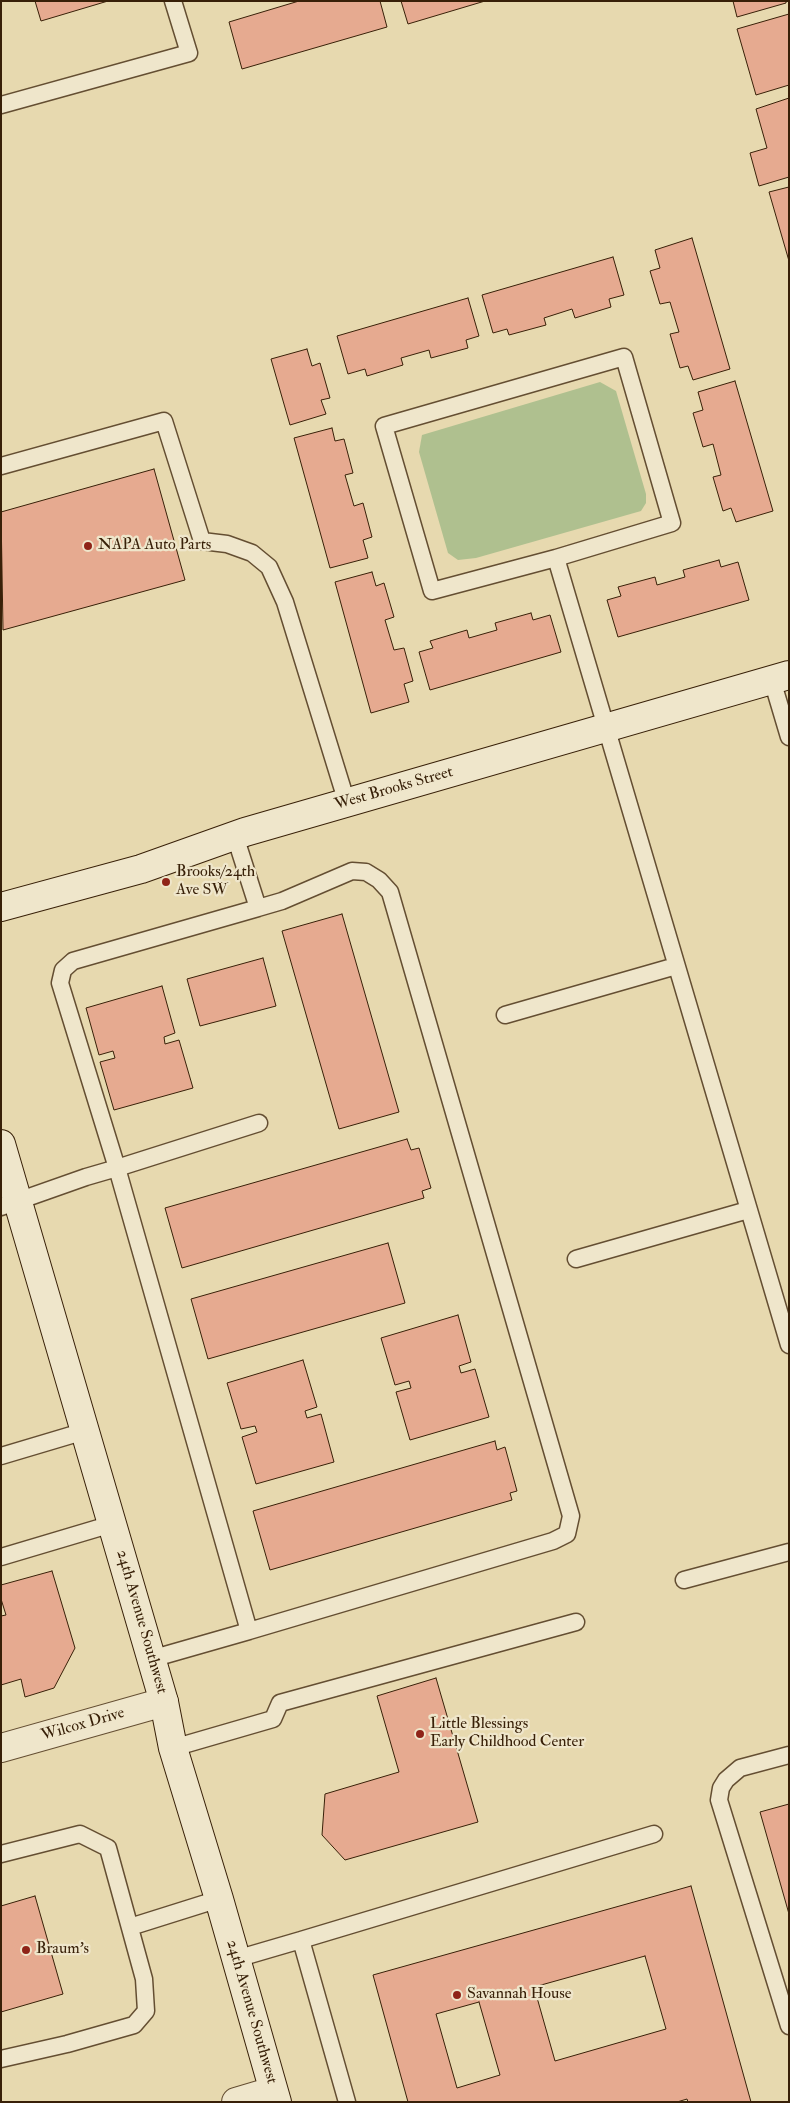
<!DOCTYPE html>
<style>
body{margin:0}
#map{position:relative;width:790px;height:2103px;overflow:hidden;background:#e7d9af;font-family:"IM FELL Double Pica",serif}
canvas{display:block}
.frame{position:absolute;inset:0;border:2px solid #382008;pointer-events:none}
</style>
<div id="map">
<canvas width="790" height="2103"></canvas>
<div class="frame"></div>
</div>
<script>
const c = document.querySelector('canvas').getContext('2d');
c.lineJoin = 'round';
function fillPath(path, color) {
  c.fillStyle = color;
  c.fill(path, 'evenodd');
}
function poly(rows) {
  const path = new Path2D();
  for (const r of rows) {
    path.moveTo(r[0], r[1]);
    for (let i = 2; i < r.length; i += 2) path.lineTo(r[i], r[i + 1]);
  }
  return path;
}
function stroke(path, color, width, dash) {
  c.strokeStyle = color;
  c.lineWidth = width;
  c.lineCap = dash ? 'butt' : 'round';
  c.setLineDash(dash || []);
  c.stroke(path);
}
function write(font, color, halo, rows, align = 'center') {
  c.font = font + ' "IM FELL Double Pica",serif';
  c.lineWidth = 4.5;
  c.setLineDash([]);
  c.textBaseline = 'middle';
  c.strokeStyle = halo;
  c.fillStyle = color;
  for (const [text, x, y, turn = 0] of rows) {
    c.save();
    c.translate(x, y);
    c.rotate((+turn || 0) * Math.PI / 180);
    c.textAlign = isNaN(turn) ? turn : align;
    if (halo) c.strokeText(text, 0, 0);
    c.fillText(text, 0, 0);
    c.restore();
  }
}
fillPath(poly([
 [600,382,616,391,646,494,646,503,641,511,476,558,458,560,448,553,419,452,422,435]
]), '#afc08f');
const building = poly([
 [35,1,108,1,41,21,35,1],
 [299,1,380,1,387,27,242,69,229,22,299,1],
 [401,1,485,1,408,24,401,1],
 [733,1,786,1,786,3,737,17,733,1],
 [789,14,789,85,756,95,737,29,789,14],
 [789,98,789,177,759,186,750,153,767,148,756,109,789,98],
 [789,187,789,261,769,192,789,187],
 [692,238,730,369,693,380,688,366,680,368,670,334,679,332,670,302,660,304,650,271,660,268,655,250,692,238],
 [613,257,624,295,609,299,611,307,575,318,572,309,544,318,546,325,509,335,507,329,493,333,482,295,613,257],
 [468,298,479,336,466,340,468,348,431,358,429,350,401,358,403,365,367,376,365,369,348,374,337,336,468,298],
 [307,349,312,366,320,363,330,398,321,400,326,414,290,425,271,359,307,349],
 [735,381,773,511,736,522,731,508,723,511,713,477,721,475,713,444,703,447,693,413,703,410,698,392,735,381],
 [332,428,335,441,344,439,353,473,345,475,354,506,363,503,372,537,363,540,368,558,330,568,294,438,332,428],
 [154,469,185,580,3,630,1,512,154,469],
 [719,560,721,567,738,562,749,600,618,637,607,600,621,596,618,587,655,577,657,585,685,577,683,570,719,560],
 [372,572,376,586,384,583,394,617,385,620,394,650,404,648,413,681,404,684,409,702,371,713,335,582,372,572],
 [531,613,533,620,550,615,561,652,430,690,419,652,433,648,430,641,467,630,469,638,497,630,495,623,531,613],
 [342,914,399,1112,339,1129,282,931,342,914],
 [263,958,276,1006,200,1026,187,979,263,958],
 [162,986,175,1033,164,1037,165,1044,179,1040,193,1088,114,1110,100,1062,115,1058,113,1051,99,1055,86,1008,162,986],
 [407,1139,411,1150,419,1148,431,1188,422,1191,424,1198,182,1268,165,1208,407,1139],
 [388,1243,405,1303,208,1359,191,1299,388,1243],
 [458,1315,471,1362,459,1366,461,1373,475,1369,489,1417,410,1440,396,1392,411,1388,409,1381,395,1385,381,1338,458,1315],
 [303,1360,317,1407,305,1411,307,1418,321,1414,334,1462,256,1484,242,1437,257,1432,255,1426,241,1429,227,1383,303,1360],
 [495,1441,497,1450,505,1447,517,1491,510,1493,512,1500,270,1570,253,1511,495,1441],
 [52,1571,75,1648,54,1688,25,1697,21,1679,1,1685,1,1616,6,1615,1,1599,1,1585,52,1571],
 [436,1678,478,1822,345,1860,322,1835,325,1794,399,1772,377,1696,436,1678],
 [789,1804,789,1914,760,1812,789,1804],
 [691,1886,751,2102,688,2102,687,2099,677,2102,408,2102,373,1975,691,1886],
 [645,1956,666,2029,555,2061,534,1987,645,1956],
 [479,2002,500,2075,457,2088,436,2014,479,2002],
 [35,1896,63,1994,1,2012,1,1906,35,1896]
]);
fillPath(building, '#e6aa90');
stroke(building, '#382008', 1);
const lane = poly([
 [1,105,189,53,173,1],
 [1,466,164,421,202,541,227,544,252,553,269,567,285,602,347,803],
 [556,558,672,523,624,357,384,426,432,591,556,558,789,1345],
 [772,680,789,737],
 [505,1015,676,966],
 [1,1207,86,1177,117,1168,60,983,63,970,73,961,258,908,235,836],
 [576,1259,748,1210],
 [1,1456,85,1431],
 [1,1557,112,1524],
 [684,1580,789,1552],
 [249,1631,553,1541,567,1534,571,1516,390,892,379,880,366,872,352,871,282,901,258,908],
 [151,1659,249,1631,117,1168,259,1123],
 [173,1748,273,1719,280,1703,576,1622],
 [789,1755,740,1768,726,1780,721,1788,719,1800,789,2026],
 [1,1854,80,1834,108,1848,144,1979,146,2011,134,2025,67,2044,1,2059],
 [130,1927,219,1899],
 [301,1940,654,1834],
 [236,1959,301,1940,347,2102]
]);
const street = poly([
 [1,1748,164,1702],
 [236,2102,273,2091]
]);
const secondary = poly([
 [1,907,141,869,245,832,789,675],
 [1,1144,164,1702,173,1748,219,1899,277,2102]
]);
stroke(lane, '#644e32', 19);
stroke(street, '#644e32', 30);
stroke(secondary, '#382008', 30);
stroke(lane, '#efe6cb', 16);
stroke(street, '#efe6cb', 28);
stroke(secondary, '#efe6cb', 28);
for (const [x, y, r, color] of [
 [88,546,5,"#8f2418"],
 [166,882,5,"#8f2418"],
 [420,1734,5,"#8f2418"],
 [26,1950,5,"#8f2418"],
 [457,1995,5,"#8f2418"]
]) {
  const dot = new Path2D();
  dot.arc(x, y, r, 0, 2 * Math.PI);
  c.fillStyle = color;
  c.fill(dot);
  stroke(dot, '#efe6cb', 2);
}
write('16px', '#382008', '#efe6cb', [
 ["NAPA Auto Parts",98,546],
 ["Brooks/24th",176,873],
 ["Ave SW",176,891],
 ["Little Blessings",430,1725],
 ["Early Childhood Center",430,1743],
 ["Braum's",36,1950],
 ["Savannah House",467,1995]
], 'left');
write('16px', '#382008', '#efe6cb', [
 ["West Brooks Street",394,789,-16],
 ["24th Avenue Southwest",141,1622,74],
 ["Wilcox Drive",83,1725,-16],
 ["24th Avenue Southwest",251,2012,74]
]);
</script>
